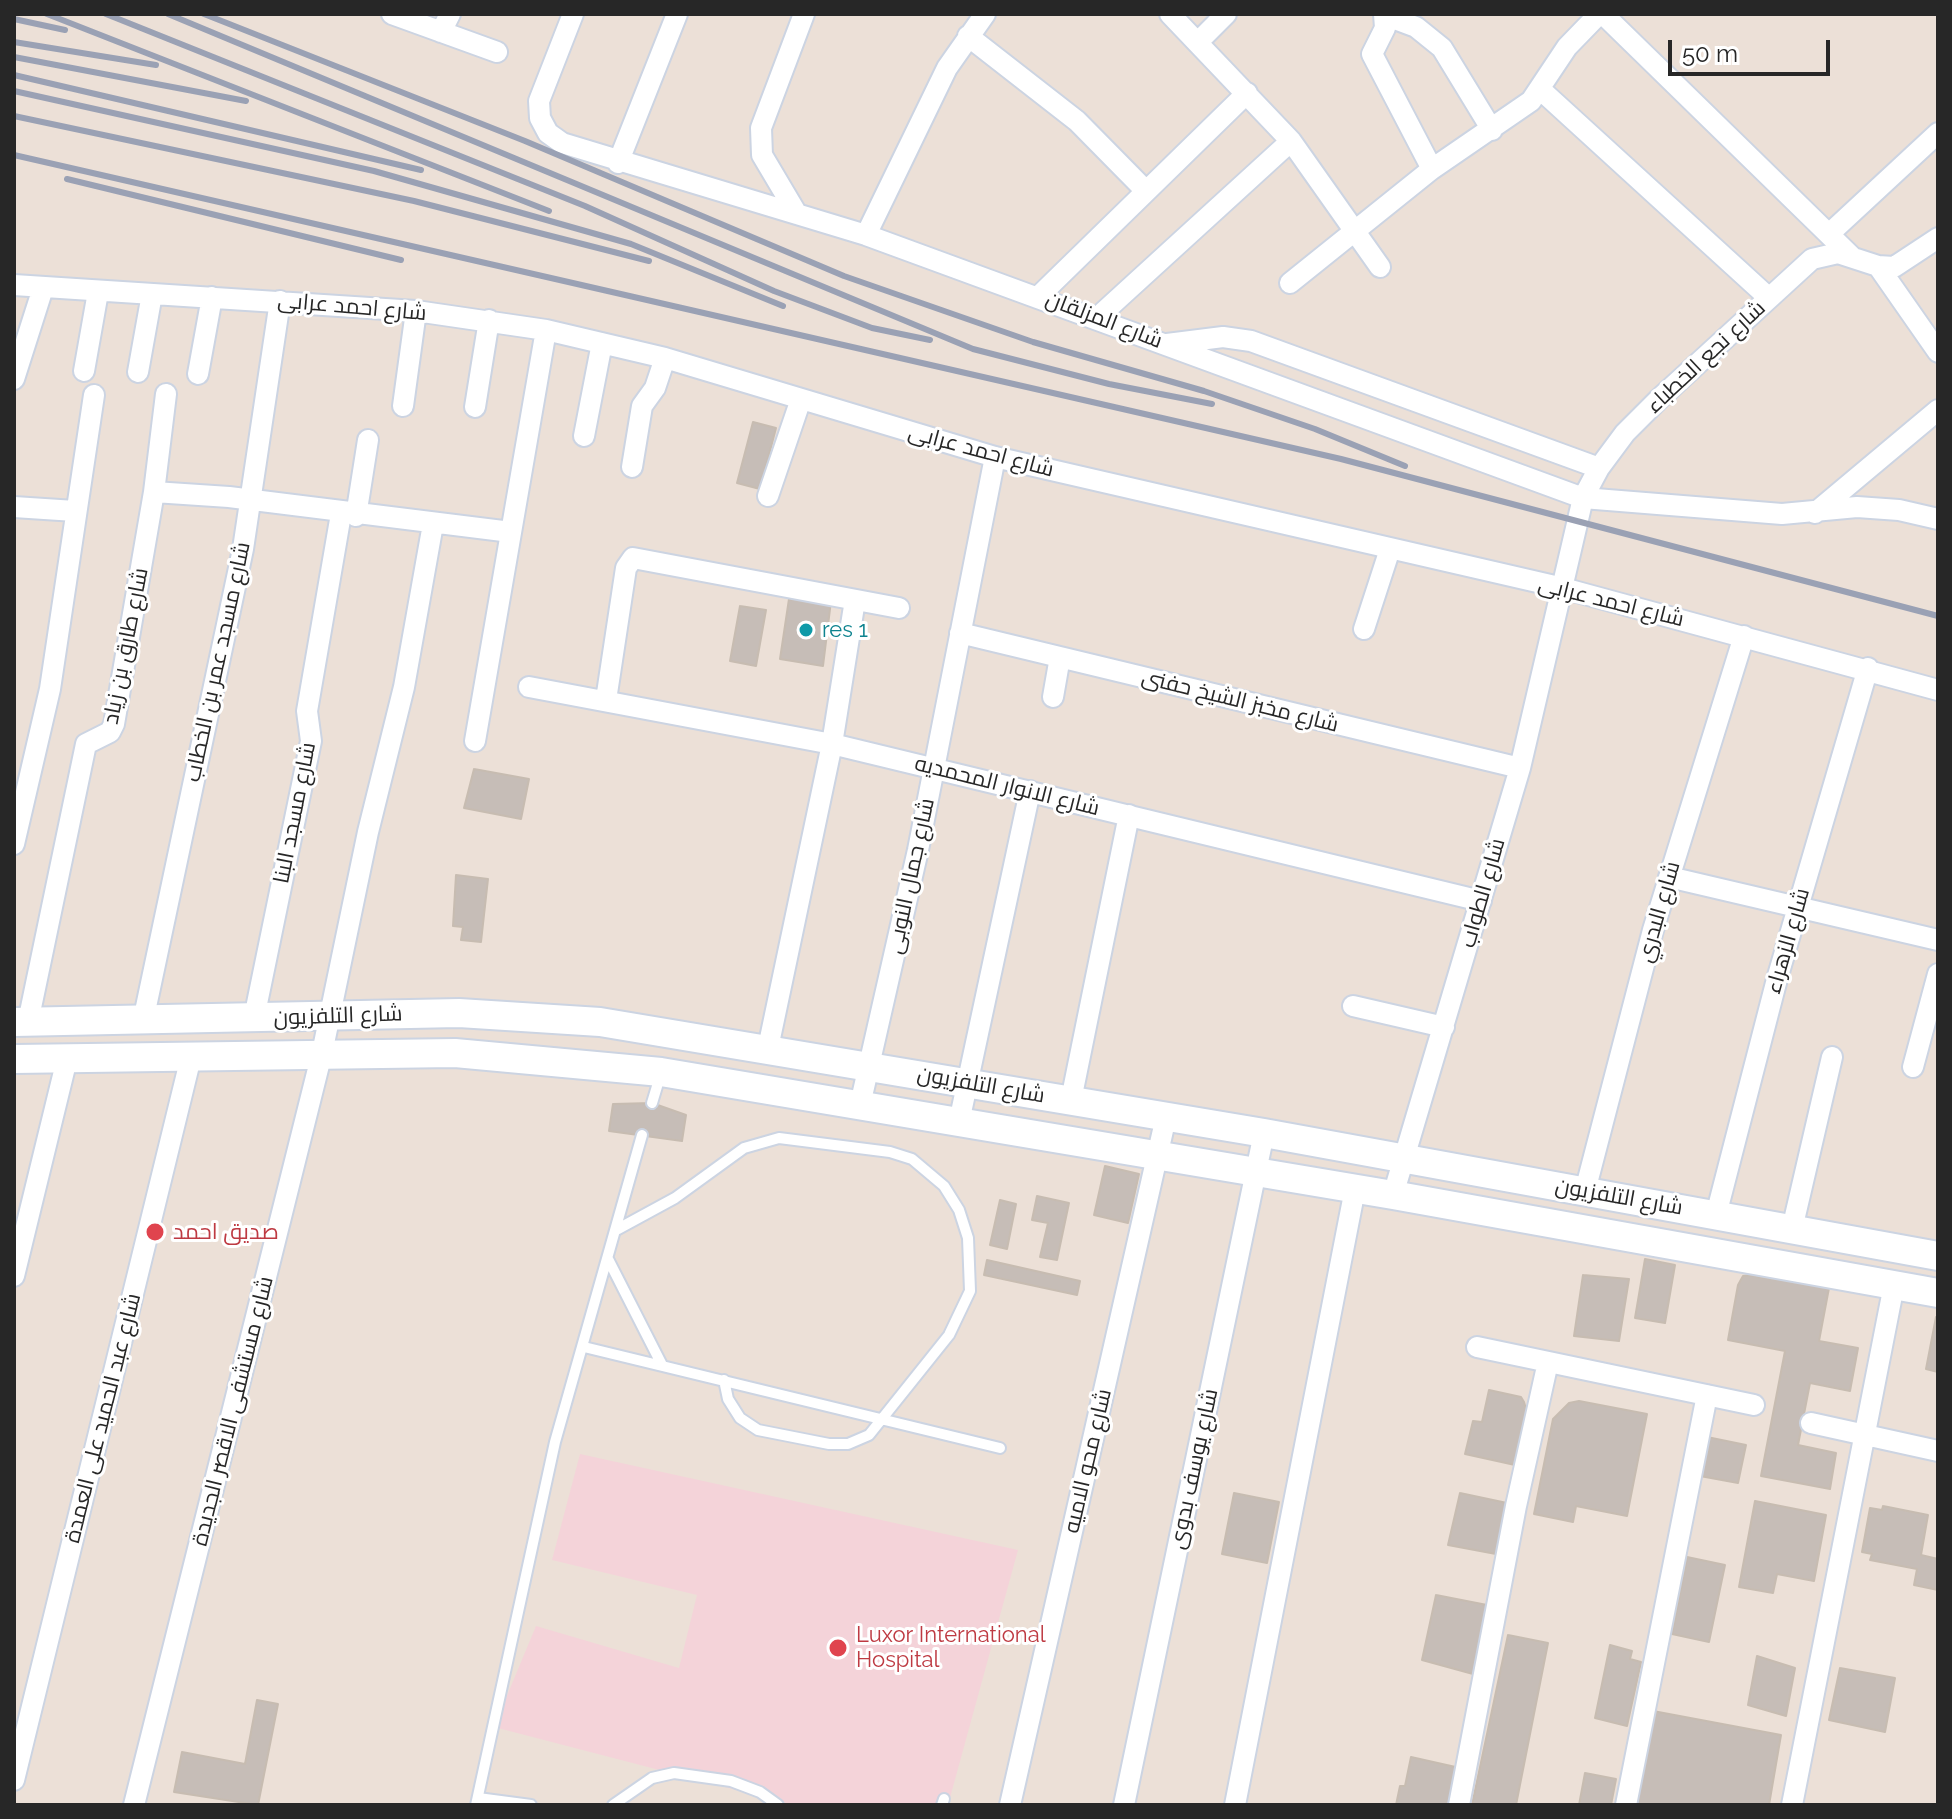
<!DOCTYPE html>
<meta charset="utf-8">
<style>
body{margin:0}
#map{position:relative;width:1952px;height:1819px;overflow:hidden;background:#ece0d7;font-family:Raleway,sans-serif}
canvas{display:block}
.frame{position:absolute;inset:0;border:16px solid #272727;pointer-events:none}
.scale{position:absolute;left:1668px;top:40px;width:162px;height:36px;box-sizing:border-box;border:4px solid #272727;border-top:0;padding-left:10px;font-size:24px;line-height:28px;white-space:nowrap;color:#272727;-webkit-text-stroke:6px #fff;paint-order:stroke}
</style>
<div id="map">
<canvas width="1952" height="1819"></canvas>
<div class="frame"></div>
<div class="scale">50 m</div>
</div>
<script>
const c = document.querySelector('canvas').getContext('2d');
c.lineJoin = 'round';
function fillPath(path, color) {
  c.fillStyle = color;
  c.fill(path, 'evenodd');
}
function poly(rows) {
  const path = new Path2D();
  for (const r of rows) {
    path.moveTo(r[0], r[1]);
    for (let i = 2; i < r.length; i += 2) path.lineTo(r[i], r[i + 1]);
  }
  return path;
}
function stroke(path, color, width, dash) {
  c.strokeStyle = color;
  c.lineWidth = width;
  c.lineCap = dash ? 'butt' : 'round';
  c.setLineDash(dash || []);
  c.stroke(path);
}
function write(font, color, halo, rows, align = 'center') {
  c.font = font + ' Raleway,Cairo,sans-serif';
  c.lineWidth = 6;
  c.setLineDash([]);
  c.textBaseline = 'middle';
  c.strokeStyle = halo;
  c.fillStyle = color;
  for (const [text, x, y, turn = 0] of rows) {
    c.save();
    c.translate(x, y);
    c.rotate((+turn || 0) * Math.PI / 180);
    c.textAlign = isNaN(turn) ? turn : align;
    if (halo) c.strokeText(text, 0, 0);
    c.fillText(text, 0, 0);
    c.restore();
  }
}
fillPath(poly([
 [580,1454,1018,1550,948,1805,794,1805,494,1727,536,1626,679,1668,697,1595,552,1560]
]), '#f4d3d9');
const building = poly([
 [753,422,776,428,760,489,737,483,753,422],
 [789,599,831,601,823,666,780,659,789,599],
 [740,606,766,610,756,666,730,661,740,606],
 [474,769,529,779,521,819,464,808,474,769],
 [456,875,488,879,481,942,461,940,463,927,453,926,456,875],
 [652,1103,686,1115,682,1141,609,1131,613,1104,652,1103],
 [1105,1166,1139,1174,1128,1223,1094,1215,1105,1166],
 [1037,1196,1069,1203,1057,1260,1040,1257,1048,1223,1032,1220,1037,1196],
 [1000,1200,1016,1204,1007,1249,990,1245,1000,1200],
 [1645,1259,1675,1265,1665,1323,1635,1318,1645,1259],
 [987,1260,1080,1281,1077,1295,984,1275,987,1260],
 [1583,1275,1629,1279,1619,1341,1574,1336,1583,1275],
 [1750,1275,1829,1288,1819,1341,1858,1348,1850,1391,1810,1383,1798,1445,1836,1453,1830,1489,1761,1476,1785,1351,1728,1340,1738,1285,1743,1276,1750,1275],
 [1936,1317,1938,1317,1938,1372,1926,1369,1936,1317],
 [1489,1390,1521,1397,1524,1402,1526,1409,1515,1465,1465,1454,1473,1421,1482,1422,1489,1390],
 [1579,1401,1647,1414,1627,1516,1576,1506,1573,1522,1534,1514,1553,1419,1569,1403,1579,1401],
 [1707,1437,1746,1445,1738,1483,1700,1476,1707,1437],
 [1234,1493,1279,1502,1267,1563,1222,1554,1234,1493],
 [1460,1493,1507,1503,1496,1554,1448,1545,1460,1493],
 [1755,1501,1826,1515,1814,1581,1777,1574,1773,1593,1739,1587,1755,1501],
 [1883,1506,1928,1515,1921,1555,1938,1559,1938,1590,1914,1585,1917,1569,1870,1560,1872,1554,1862,1552,1870,1508,1882,1510,1883,1506],
 [1687,1557,1725,1565,1709,1642,1672,1634,1687,1557],
 [1436,1595,1487,1605,1473,1674,1422,1660,1436,1595],
 [1508,1635,1548,1643,1516,1805,1472,1805,1508,1635],
 [1610,1645,1632,1651,1630,1659,1641,1662,1627,1726,1595,1718,1610,1645],
 [1757,1656,1795,1668,1786,1716,1748,1705,1757,1656],
 [1840,1668,1895,1678,1885,1732,1829,1720,1840,1668],
 [257,1700,278,1704,258,1805,174,1792,182,1752,245,1764,257,1700],
 [1653,1711,1781,1735,1769,1805,1634,1805,1653,1711],
 [1411,1757,1460,1768,1451,1805,1396,1805,1400,1786,1405,1786,1411,1757],
 [1585,1773,1616,1779,1611,1805,1579,1805,1585,1773]
]);
fillPath(building, '#c6bdb7');
stroke(building, '#c7bcb1', 2);
const lane = poly([
 [652,1103,661,1073],
 [618,1229,675,1198,744,1148,779,1138,890,1152,912,1159,944,1186,959,1210,968,1238,970,1291,949,1335,869,1435,848,1444,829,1444,758,1430,740,1418,728,1399,724,1380],
 [608,1259,662,1365],
 [584,1347,1000,1448],
 [478,1798,531,1805],
 [476,1805,555,1442,642,1135],
 [613,1805,652,1778,674,1773,731,1781,760,1792,778,1805],
 [942,1805,944,1799]
]);
const street = poly([
 [392,14,497,52],
 [573,14,539,101,540,118,548,133,562,143,866,235,1583,498,1782,514,1857,507,1899,510,1938,519],
 [1170,14,1291,141,1380,267],
 [1384,14,1385,28,1372,54,1432,169],
 [1603,14,1851,256],
 [1384,15,1416,27,1442,48,1492,130],
 [441,32,450,14],
 [968,36,1077,121,1146,191],
 [1198,42,1226,14],
 [1541,90,1769,298],
 [618,163,677,14],
 [797,214,762,155,761,128,804,14],
 [1829,234,1938,133],
 [866,235,947,68,985,14],
 [1878,266,1938,352],
 [1290,283,1432,169,1531,101,1567,47,1599,14],
 [14,285,416,311,546,330,665,358,995,457,1559,587,1938,690],
 [1039,296,1247,93],
 [1097,318,1291,141],
 [1167,344,1223,337,1251,341,1599,468],
 [84,371,98,292],
 [138,372,152,294],
 [198,374,212,297],
 [14,379,43,288],
 [403,406,416,311],
 [475,407,489,320],
 [584,436,602,343],
 [632,467,642,406,655,388,665,358],
 [154,492,229,497,511,532],
 [768,496,801,399],
 [14,507,75,511],
 [1815,513,1938,410],
 [356,516,368,440],
 [1364,629,1390,549],
 [960,633,1520,768],
 [529,687,832,744,1481,901],
 [1053,697,1060,657],
 [606,700,626,568,633,558,899,608],
 [475,741,546,330],
 [14,844,50,689,94,395],
 [1669,877,1938,940],
 [1353,1006,1444,1027],
 [254,1018,311,741,307,711,341,514],
 [143,1021,243,549,280,301],
 [28,1022,86,744,110,732,114,724,154,492,166,394],
 [768,1048,832,744,855,600],
 [1913,1067,1938,974],
 [1071,1100,1129,815],
 [860,1105,918,850,995,457],
 [959,1122,1030,791],
 [1585,1191,1653,930,1744,636],
 [1393,1195,1520,768,1583,498,1599,468,1625,433,1659,399,1812,259,1838,253,1878,266,1894,267,1938,238],
 [1716,1215,1777,979,1868,668],
 [1792,1229,1832,1057],
 [14,1276,67,1059],
 [1477,1347,1754,1405],
 [1811,1423,1938,1451],
 [14,1780,191,1057],
 [134,1805,322,1053,368,832,404,687,433,524],
 [1010,1805,1166,1117],
 [1124,1805,1264,1133],
 [1235,1805,1355,1189],
 [1459,1805,1516,1506,1548,1362],
 [1626,1805,1707,1395],
 [1792,1805,1894,1285]
]);
const secondary = poly([
 [14,1022,459,1013,600,1022,1264,1133,1938,1256],
 [14,1059,455,1053,661,1072,1393,1195,1938,1293]
]);
stroke(lane, '#ccd4e2', 14);
stroke(street, '#ccd4e2', 24);
stroke(secondary, '#ccd4e2', 32);
stroke(lane, '#fff', 10);
stroke(street, '#fff', 20);
stroke(secondary, '#fff', 28);
stroke(poly([
 [47,14,549,211],
 [106,14,585,206,774,291,872,328,930,340],
 [168,14,973,349,1109,384,1212,404],
 [204,14,525,141,844,276,1033,342,1204,391,1315,429,1405,466],
 [14,19,65,30],
 [14,42,156,65],
 [14,57,246,101],
 [14,75,421,170],
 [14,91,374,171,631,244,783,306],
 [14,116,414,201,649,261],
 [14,155,1341,459,1938,616],
 [67,179,401,260]
]), '#9aa1b4', 6);
for (const [x, y, r, color] of [
 [806,630,8,"#0f9aa8"],
 [155,1232,10,"#e0444e"],
 [838,1648,10,"#e0444e"]
]) {
  const dot = new Path2D();
  dot.arc(x, y, r, 0, 2 * Math.PI);
  c.fillStyle = color;
  c.fill(dot);
  stroke(dot, '#fff', 3);
}
write('22px', '#272727', '#fff', [
 ["شارع احمد عرابى",352,307,5],
 ["شارع المزلقان",1104,320,21],
 ["شارع نجع الخطباء",1706,357,-43],
 ["شارع احمد عرابى",981,451,15],
 ["شارع احمد عرابى",1611,602,14],
 ["شارع طارق بن زياد",126,646,-79],
 ["شارع مسجد عمر بن الخطاب",218,662,-78],
 ["شارع مخبز الشيخ حفنى",1240,701,14],
 ["شارع الانوار المحمديه",1007,786,14],
 ["شارع مسجد البنا",295,813,-79],
 ["شارع جمال النوبى",911,876,-78],
 ["شارع الطواب",1483,893,-74],
 ["شارع البدري",1659,912,-74],
 ["شارع الزهراء",1788,941,-74],
 ["شارع التلفزيون",338,1016,-2],
 ["شارع التلفزيون",981,1085,10],
 ["شارع التلفزيون",1619,1197,10],
 ["شارع مستشفى الاقصر الجديدة",233,1411,-76],
 ["شارع عبد الحميد على العمدة",103,1418,-76],
 ["شارع محو الاميه",1088,1461,-77],
 ["شارع يوسف بدوى",1194,1469,-78]
]);
write('22px', '#0d838f', '#fff', [
 ["res 1",822,630]
], 'left');
write('22px', '#be3a42', '#fff', [
 ["صديق احمد",173,1232],
 ["Luxor International",856,1635],
 ["Hospital",856,1660]
], 'left');
</script>
